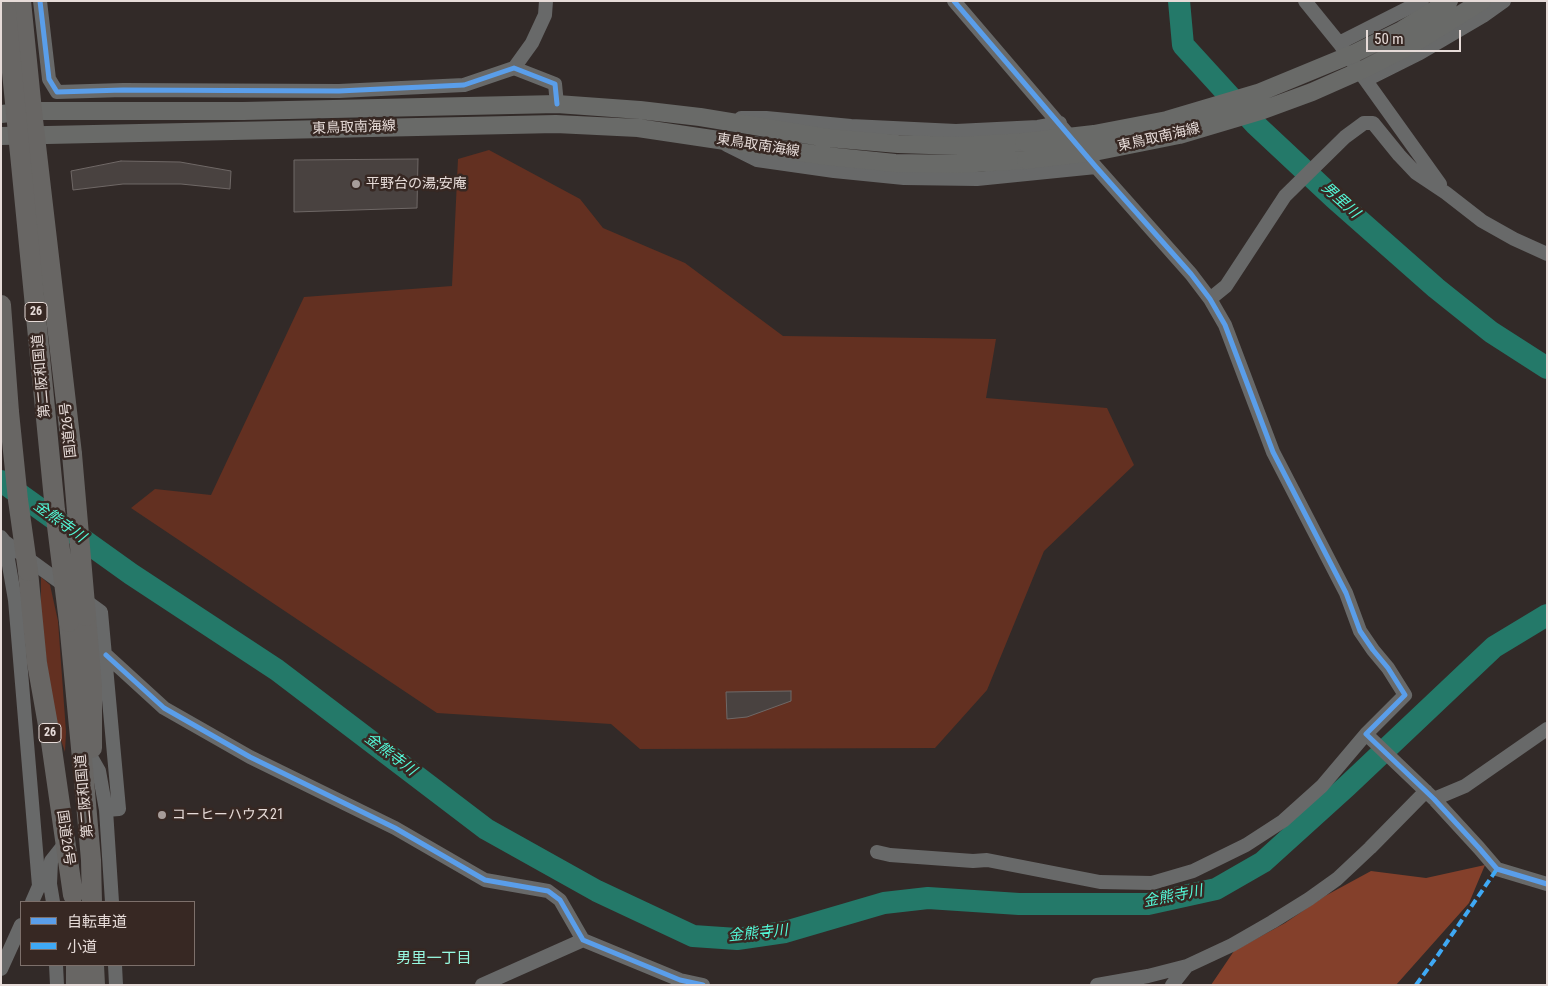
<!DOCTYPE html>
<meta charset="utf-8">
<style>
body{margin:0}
#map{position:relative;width:1548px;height:986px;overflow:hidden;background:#322a28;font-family:"Roboto Condensed","Noto Sans JP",sans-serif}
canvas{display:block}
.frame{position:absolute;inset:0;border:2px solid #e6dbd8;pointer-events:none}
.legend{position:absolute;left:20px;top:901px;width:175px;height:65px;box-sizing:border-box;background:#372823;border:1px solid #7d706b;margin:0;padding:6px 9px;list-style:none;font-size:15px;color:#e6dbd8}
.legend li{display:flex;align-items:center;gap:10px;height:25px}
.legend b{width:25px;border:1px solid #7d706b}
.scale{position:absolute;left:1366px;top:30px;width:95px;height:22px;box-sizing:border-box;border:2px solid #e6dbd8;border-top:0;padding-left:6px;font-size:15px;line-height:18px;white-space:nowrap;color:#e6dbd8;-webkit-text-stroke:4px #372823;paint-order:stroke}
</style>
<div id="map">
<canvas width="1548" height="986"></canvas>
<div class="frame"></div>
<ul class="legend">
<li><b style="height:6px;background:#5a9eea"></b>自転車道</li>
<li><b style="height:6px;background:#3fa9f5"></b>小道</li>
</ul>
<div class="scale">50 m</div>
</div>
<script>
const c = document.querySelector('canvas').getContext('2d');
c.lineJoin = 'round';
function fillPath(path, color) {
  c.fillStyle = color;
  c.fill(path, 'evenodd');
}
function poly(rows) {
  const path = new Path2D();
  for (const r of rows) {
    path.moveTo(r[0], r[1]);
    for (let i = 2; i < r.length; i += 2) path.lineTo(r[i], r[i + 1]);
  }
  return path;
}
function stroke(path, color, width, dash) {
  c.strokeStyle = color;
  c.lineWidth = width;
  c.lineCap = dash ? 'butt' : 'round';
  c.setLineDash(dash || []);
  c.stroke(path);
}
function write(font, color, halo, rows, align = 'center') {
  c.font = font + ' "Roboto Condensed","Noto Sans JP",sans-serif';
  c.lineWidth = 5;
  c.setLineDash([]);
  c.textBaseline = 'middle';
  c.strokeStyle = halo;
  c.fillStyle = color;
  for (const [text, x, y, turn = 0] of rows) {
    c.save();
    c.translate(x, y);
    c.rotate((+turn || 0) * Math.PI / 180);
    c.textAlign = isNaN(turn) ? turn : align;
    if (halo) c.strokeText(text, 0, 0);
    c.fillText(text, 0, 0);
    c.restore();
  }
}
fillPath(poly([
 [489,150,580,199,603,228,685,263,783,336,996,339,986,398,1107,408,1134,465,1044,551,987,690,935,748,640,749,611,724,437,713,131,508,155,489,211,495,304,297,452,286,458,159],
 [41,577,50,585,58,621,66,732,65,752,59,734,52,702,41,618]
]), '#633021');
fillPath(poly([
 [1485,865,1469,903,1396,985,1211,985,1234,951,1285,923,1325,896,1371,871,1426,878]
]), '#84402b');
stroke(poly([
 [1179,1,1183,45,1256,125,1334,198,1436,288,1491,332,1547,368],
 [1,481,131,574,277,670,486,829,597,891,693,936,737,939,785,932,884,903,928,898,1019,904,1148,904,1216,889,1263,862,1347,786,1494,647,1547,615]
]), '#247969', 22);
const building = poly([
 [418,159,417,208,294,212,294,160,418,159],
 [121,161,180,162,231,171,230,189,181,184,123,184,73,190,71,171,121,161],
 [791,691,791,701,747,717,727,719,726,692,791,691]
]);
fillPath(building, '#494240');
stroke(building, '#6f6866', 1);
stroke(poly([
 [40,1,49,79,57,92,123,90,339,91,464,85,514,68,555,84,557,104],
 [954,1,1096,167,1191,274,1210,299,1225,325,1273,452,1346,593,1360,631,1373,650,1388,668,1405,695,1366,734,1434,799,1479,848,1497,869,1547,884],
 [1305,1,1339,43,1422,1],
 [1339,43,1440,184],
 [514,68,532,43,545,15,546,1],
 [1366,80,1420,53,1483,16,1504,1],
 [741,118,766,118,851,126,956,131,1038,127,1060,123],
 [727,145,757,160,834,171,904,178,977,179,1096,167],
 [1210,299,1226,286,1285,196,1345,137,1364,123,1373,123,1399,155,1416,173,1446,193,1482,221,1514,239,1547,254],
 [1,537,5,542,101,612,119,809,106,810,112,902],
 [5,542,15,600,39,886,32,902],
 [106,655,164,708,250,757,395,828,485,880,548,891,560,900,583,940,680,980,703,985],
 [91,757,99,771,106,810],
 [1434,799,1465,786,1547,729],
 [877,852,890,855,973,861,987,860,1100,882,1152,883,1193,871,1246,845,1283,821,1322,786,1366,734],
 [50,884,53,902],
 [39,886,50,884,51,861,66,842],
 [56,965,57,985],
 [115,965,116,985],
 [1,969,21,925],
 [482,985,583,940],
 [1097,985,1148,976,1187,966,1232,945,1272,922,1309,899,1337,879,1370,848,1426,791],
 [1172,985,1187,966]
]), '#686969', 14);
stroke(poly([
 [1,114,32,111,243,111,557,104,640,110,700,117,828,138,898,144,960,146,1024,142],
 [1,136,556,124,638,128,826,156,895,163,960,164,1026,160]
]), '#696a68', 18);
stroke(poly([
 [21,1,32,111,72,454],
 [1,305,9,412],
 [28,571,37,663,51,742,73,895],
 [86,616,92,687,92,748],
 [69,622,83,769,91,860,92,902],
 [76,965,76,985],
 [94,965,95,985]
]), '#686664', 20);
stroke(poly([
 [1024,142,1094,134,1167,120,1258,93,1355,53,1402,30,1449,1],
 [1026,160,1094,152,1179,135,1263,110,1312,92,1364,69,1411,45,1482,1]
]), '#696a68', 18);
stroke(poly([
 [5,1,55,510,69,622],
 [9,412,18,500,28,571],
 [72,454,86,616]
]), '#686664', 20);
stroke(poly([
 [1416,985,1438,955,1497,869]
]), '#3fa9f5', 4, [8, 4]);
stroke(poly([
 [40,1,49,79,57,92,123,90,339,91,464,85,514,68,555,84,557,104],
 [954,1,1096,167,1191,274,1210,299,1225,325,1273,452,1346,593,1360,631,1373,650,1388,668,1405,695,1366,734,1434,799,1479,848,1497,869,1547,884],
 [106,655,164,708,250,757,395,828,485,880,548,891,560,900,583,940,680,980,703,985]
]), '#5a9eea', 5);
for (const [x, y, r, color] of [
 [356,184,5,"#a79d9a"],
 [162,815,5,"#a79d9a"]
]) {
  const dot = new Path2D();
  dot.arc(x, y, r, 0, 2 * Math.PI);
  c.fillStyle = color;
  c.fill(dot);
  stroke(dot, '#372823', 2);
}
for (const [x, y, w] of [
 [36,312,22],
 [50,733,22]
]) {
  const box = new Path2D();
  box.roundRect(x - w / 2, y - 9.5, w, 19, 4);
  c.fillStyle = '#372823';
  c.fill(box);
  stroke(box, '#e6dbd8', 1);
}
write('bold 12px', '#e6dbd8', null, [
 ["26",36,312],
 ["26",50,733]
]);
write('14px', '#e6dbd8', '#372823', [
 ["東鳥取南海線",354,128,-2],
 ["東鳥取南海線",1159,138,-13],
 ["東鳥取南海線",758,146,9],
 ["第二阪和国道",42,376,-95],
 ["国道26号",69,430,-96],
 ["第二阪和国道",85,796,-95],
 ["国道26号",65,838,82]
]);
write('14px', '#e6dbd8', '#372823', [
 ["平野台の湯;安庵",366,184],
 ["コーヒーハウス21",172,815]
], 'left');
write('italic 15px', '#53f8d7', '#372823', [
 ["男里川",1340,201,42],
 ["金熊寺川",59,522,36],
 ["金熊寺川",390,755,37],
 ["金熊寺川",1173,897,-11],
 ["金熊寺川",758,934,-6]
]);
write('15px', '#97fae2', '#372823', [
 ["男里一丁目",434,959]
]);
</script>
